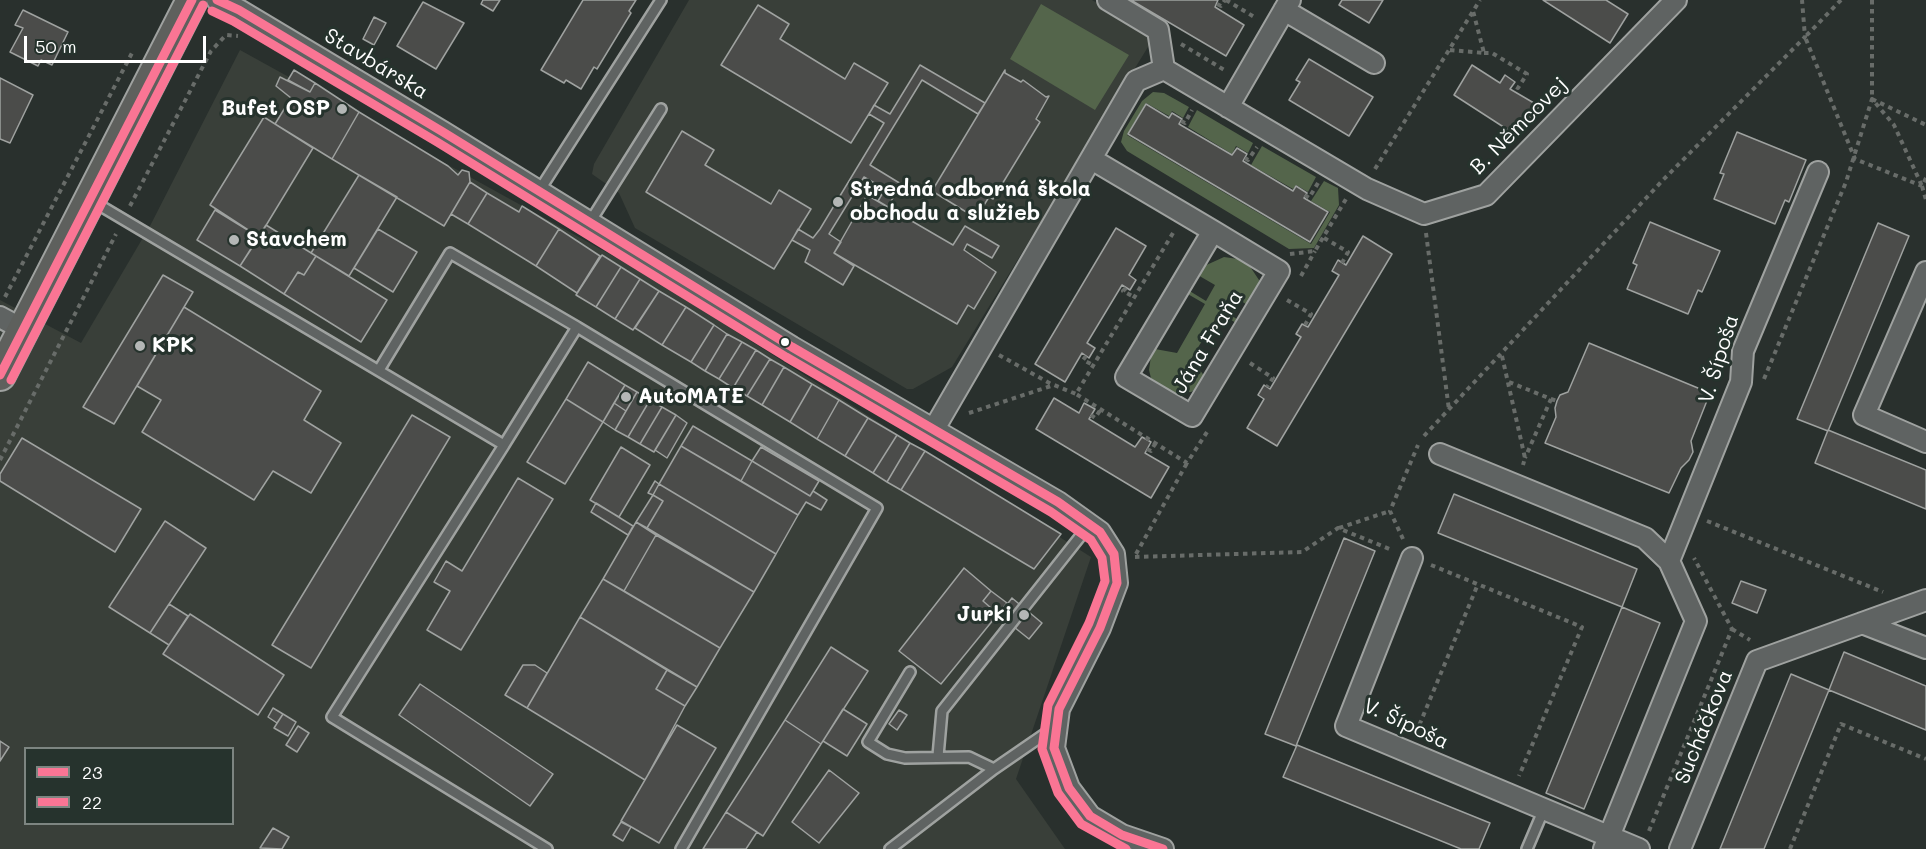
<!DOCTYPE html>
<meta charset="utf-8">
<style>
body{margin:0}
#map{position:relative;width:1926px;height:849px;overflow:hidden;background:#29302d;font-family:Mali,sans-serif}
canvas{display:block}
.legend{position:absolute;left:24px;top:747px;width:210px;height:78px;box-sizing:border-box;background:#26332d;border:2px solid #7d8581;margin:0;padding:8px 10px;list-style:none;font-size:18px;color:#fff}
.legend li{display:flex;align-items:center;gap:12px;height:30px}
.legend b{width:30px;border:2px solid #7d8581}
.scale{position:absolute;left:24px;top:36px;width:182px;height:27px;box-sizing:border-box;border:3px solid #fff;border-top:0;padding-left:8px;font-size:18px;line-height:21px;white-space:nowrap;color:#fff;-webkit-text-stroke:4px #26332d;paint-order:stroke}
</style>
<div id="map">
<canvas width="1926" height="849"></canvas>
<ul class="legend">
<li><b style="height:8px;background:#fa7594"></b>23</li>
<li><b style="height:8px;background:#fa7594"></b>22</li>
</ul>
<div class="scale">50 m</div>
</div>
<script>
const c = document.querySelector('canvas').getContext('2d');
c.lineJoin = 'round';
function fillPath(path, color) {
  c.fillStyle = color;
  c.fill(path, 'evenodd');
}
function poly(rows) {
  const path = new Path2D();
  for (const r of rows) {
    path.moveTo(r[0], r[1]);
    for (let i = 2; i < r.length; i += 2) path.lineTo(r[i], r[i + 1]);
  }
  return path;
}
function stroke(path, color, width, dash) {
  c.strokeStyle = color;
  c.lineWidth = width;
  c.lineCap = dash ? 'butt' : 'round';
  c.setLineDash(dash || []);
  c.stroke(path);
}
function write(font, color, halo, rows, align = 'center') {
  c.font = font + ' Mali,sans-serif';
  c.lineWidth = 6;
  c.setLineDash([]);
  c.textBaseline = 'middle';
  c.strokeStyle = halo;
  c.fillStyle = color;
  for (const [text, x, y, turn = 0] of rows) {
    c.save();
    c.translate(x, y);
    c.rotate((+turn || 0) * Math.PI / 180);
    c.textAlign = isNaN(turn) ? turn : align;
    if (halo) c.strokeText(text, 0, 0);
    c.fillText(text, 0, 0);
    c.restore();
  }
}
fillPath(poly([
 [689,0,1092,0,1148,33,1151,42,952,367,913,389,907,389,635,228,619,193,592,174,594,164],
 [240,50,642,272,1091,557,1016,779,1065,849,0,849,0,300,81,343,151,224],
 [26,748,232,748,232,824,26,824]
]), '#393f39');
fillPath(poly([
 [1041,4,1129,55,1095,110,1010,59],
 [1153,92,1164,93,1189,107,1183,118,1172,111,1169,116,1146,103,1127,135,1311,244,1330,212,1311,201,1324,181,1338,188,1339,205,1314,248,1289,249,1127,151,1121,142,1124,131,1142,101],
 [1197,110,1253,143,1248,153,1236,146,1232,154,1188,127],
 [1262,146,1316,177,1308,192,1296,185,1293,189,1251,165],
 [1224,257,1238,259,1249,265,1259,280,1258,288,1249,306,1230,294,1221,309,1240,321,1238,324,1219,313,1191,359,1206,378,1201,387,1191,392,1170,393,1151,378,1149,370,1151,356,1155,349,1177,353,1205,304,1186,293,1188,290,1206,301,1215,285,1196,274,1202,267]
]), '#54654b');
const building = poly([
 [483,0,500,0,493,11,481,4,483,0],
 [583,0,636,0,629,11,631,13,597,69,594,67,581,89,566,80,564,83,541,70,583,0],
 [1131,0,1218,0,1215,7,1244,25,1226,56,1131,0],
 [1342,0,1383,0,1369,23,1339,5,1342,0],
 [1543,0,1606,0,1628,14,1610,43,1543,0],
 [423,2,464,23,436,69,397,46,423,2],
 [758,5,789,24,780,39,845,79,854,63,888,83,851,143,721,65,758,5],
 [23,10,68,32,52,65,41,60,38,66,10,52,23,28,15,25,23,10],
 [374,17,386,23,374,45,363,39,374,17],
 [1309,59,1373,97,1349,136,1289,100,1300,82,1296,80,1309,59],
 [920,65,985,103,978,114,922,80,870,165,906,187,900,197,895,194,888,207,878,201,885,189,864,177,829,234,841,242,834,253,854,266,843,285,805,262,810,250,792,240,798,229,813,238,820,229,884,123,869,114,874,105,890,114,920,65],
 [1472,65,1500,83,1505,75,1515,82,1510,89,1539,106,1519,137,1454,95,1472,65],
 [294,70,315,83,310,92,288,80,294,70],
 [1005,70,1005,73,1021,82,1023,80,1046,97,1049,96,1036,119,1040,122,993,199,989,197,976,218,932,191,1005,70],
 [280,77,310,92,315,83,359,112,332,159,275,124,291,98,276,86,280,77],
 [0,78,33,95,10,143,0,139,0,78],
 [1146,104,1169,118,1172,113,1182,119,1179,124,1232,155,1237,148,1247,154,1243,161,1293,191,1296,186,1307,193,1304,198,1328,212,1310,242,1128,134,1146,104],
 [359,112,448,166,458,175,462,170,469,172,470,182,444,226,332,159,359,112],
 [264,117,313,148,259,237,210,205,264,117],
 [682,131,714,150,705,165,771,204,779,190,811,209,774,269,646,192,682,131],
 [1737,132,1806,160,1789,202,1785,200,1775,224,1714,199,1724,174,1720,173,1737,132],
 [359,175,397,197,349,276,311,253,359,175],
 [470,182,487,193,468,224,451,214,470,182],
 [487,193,519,212,522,206,559,229,536,266,468,224,487,193],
 [867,195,953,245,965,226,999,246,992,258,967,244,964,250,996,272,974,309,968,305,957,324,834,253,867,195],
 [215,210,259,237,240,266,197,240,215,210],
 [1650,222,1720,251,1702,292,1698,290,1688,314,1627,289,1637,265,1633,263,1650,222],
 [1878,223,1909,236,1828,431,1797,419,1878,223],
 [266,225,316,256,304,275,298,272,284,294,240,266,266,225],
 [1116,228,1146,246,1129,275,1136,280,1130,290,1122,285,1087,343,1095,348,1089,358,1082,353,1065,382,1035,364,1116,228],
 [378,229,417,252,393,292,354,268,378,229],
 [559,229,600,256,577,293,536,266,559,229],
 [1363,236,1392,254,1277,446,1247,428,1264,399,1258,395,1264,385,1270,389,1301,337,1296,334,1302,324,1308,327,1339,275,1332,271,1338,260,1346,265,1363,236],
 [602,255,621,267,596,307,576,295,602,255],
 [316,256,387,300,361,342,284,294,298,272,304,275,316,256],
 [621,267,640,279,615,319,596,307,621,267],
 [163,275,193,292,114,424,83,407,163,275],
 [640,279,659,291,633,330,615,319,640,279],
 [659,291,686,307,662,345,635,328,659,291],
 [184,307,321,391,304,420,341,443,311,493,273,471,254,500,142,432,161,400,137,386,184,307],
 [686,307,714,325,691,362,662,345,686,307],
 [714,325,727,334,705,371,691,362,714,325],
 [727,334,742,342,719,379,705,371,727,334],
 [742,342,756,350,733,388,719,379,742,342],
 [1589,343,1710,393,1691,441,1693,452,1689,460,1681,468,1669,493,1545,443,1556,417,1555,408,1557,401,1560,395,1568,392,1589,343],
 [756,350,770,359,747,396,733,388,756,350],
 [770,359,784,367,762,405,747,396,770,359],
 [588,362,625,385,603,422,566,399,588,362],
 [784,367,812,384,790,422,762,405,784,367],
 [812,384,839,400,817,439,790,422,812,384],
 [625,385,637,392,626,411,614,403,625,385],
 [637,392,650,400,628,437,615,430,637,392],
 [1054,398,1079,413,1084,403,1095,409,1089,419,1135,447,1142,437,1151,442,1145,453,1169,467,1151,498,1036,429,1054,398],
 [566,399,603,422,565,484,527,462,566,399],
 [650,400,662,407,640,444,628,437,650,400],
 [839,400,868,418,845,456,817,439,839,400],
 [614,403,626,411,615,430,603,422,614,403],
 [662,407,676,415,654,452,640,444,662,407],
 [412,415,450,437,311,668,272,645,412,415],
 [676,415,687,423,667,458,655,450,676,415],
 [868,418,897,435,873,473,845,456,868,418],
 [693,426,752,461,741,481,681,446,693,426],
 [1828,430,1926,470,1926,509,1815,463,1828,430],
 [897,435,910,443,887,482,873,473,897,435],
 [22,438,141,509,115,552,0,481,0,474,22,438],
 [910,443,925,451,901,490,887,482,910,443],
 [681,446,798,515,776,554,659,484,681,446],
 [621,447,650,465,619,517,590,500,621,447],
 [761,447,819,481,810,496,752,461,761,447],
 [925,451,1061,534,1034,569,901,490,925,451],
 [752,461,810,496,813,491,827,500,821,510,806,502,798,515,741,481,752,461],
 [518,478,553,499,461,650,427,630,450,591,434,582,446,561,462,571,518,478],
 [655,481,659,484,653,495,648,493,655,481],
 [659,484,776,554,754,592,647,528,663,501,653,495,659,484],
 [1454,494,1637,569,1622,607,1438,533,1454,494],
 [653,495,663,501,647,528,636,522,653,495],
 [596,503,633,526,628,535,591,512,596,503],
 [165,521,206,548,150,633,109,607,165,521],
 [636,522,656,535,624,591,603,579,636,522],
 [656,535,754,592,720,648,624,591,656,535],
 [1344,538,1375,551,1296,746,1265,734,1344,538],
 [964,568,991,591,983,601,998,614,941,684,899,651,964,568],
 [603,579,720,648,697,687,580,617,603,579],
 [1741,581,1766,590,1757,613,1732,603,1741,581],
 [991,591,1007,603,998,614,983,601,991,591],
 [1012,598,1042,623,1029,639,999,615,1012,598],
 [169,604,188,616,169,645,150,633,169,604],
 [1622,607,1660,623,1584,809,1546,793,1622,607],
 [190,614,284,675,258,715,163,654,190,614],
 [580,617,667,670,656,689,685,706,645,780,527,708,580,617],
 [831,647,868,671,821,744,785,720,831,647],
 [1844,652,1926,686,1926,730,1829,690,1844,652],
 [523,665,535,665,547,673,527,708,505,695,523,665],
 [667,670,697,687,685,706,656,689,667,670],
 [1791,674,1829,690,1764,849,1720,849,1791,674],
 [420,684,553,774,530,806,399,715,420,684],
 [273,708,283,714,277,723,268,717,273,708],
 [843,709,867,724,847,756,823,741,843,709],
 [899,710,907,715,897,730,889,724,899,710],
 [283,714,296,722,288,736,274,728,283,714],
 [785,720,821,744,763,836,726,812,785,720],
 [677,725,716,748,659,843,621,821,677,725],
 [298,726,309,733,297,752,286,745,298,726],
 [0,741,9,747,0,761,0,741],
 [1297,745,1490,823,1479,849,1461,849,1283,777,1297,745],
 [829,770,859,793,819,843,792,822,829,770],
 [726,812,757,832,746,849,703,849,726,812],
 [621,822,631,827,623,841,613,835,621,822],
 [273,828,289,837,282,849,260,848,273,828]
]);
fillPath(building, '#4b4c4a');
stroke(building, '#9fa2a0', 1.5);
const lane = poly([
 [539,191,661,0],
 [94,202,504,445,577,327,877,508,681,849],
 [590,222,661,109],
 [379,370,450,253,577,327],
 [504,445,332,717,547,849],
 [910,672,868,742,887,754,905,758,969,757,994,769],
 [938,756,942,711,1090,524],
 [890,849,994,769,1055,727],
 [1527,849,1544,809]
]);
const street = poly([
 [217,0,239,10,443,132,792,347,1058,502,1100,532,1114,554,1117,583,1100,628,1059,709,1054,748,1069,788,1090,816,1122,835,1163,849],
 [1108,0,1158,30,1164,69,1367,189,1424,214,1486,195,1676,0],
 [1284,10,1374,63],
 [1228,107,1290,0],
 [1093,160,1213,231,1279,271,1192,416,1126,377,1213,231],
 [1926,272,1864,415,1926,442],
 [0,317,24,330],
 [934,429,1136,81,1164,69],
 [1440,454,1645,538,1669,561],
 [1412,558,1346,726,1639,849],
 [1862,623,1926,648],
 [1604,849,1696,621,1669,561,1741,382,1743,351,1818,172],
 [1680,849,1757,661,1926,600]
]);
const primary = poly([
 [0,375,192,0]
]);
stroke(lane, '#9fa2a0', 14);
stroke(street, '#9fa2a0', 24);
stroke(primary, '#9fa2a0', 34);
stroke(poly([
 [1226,0,1256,18],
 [1841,0,1805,37,1855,159,1922,186],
 [1872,0,1872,99,1926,125],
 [1217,4,1221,6,1225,0],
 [1181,44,1226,71],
 [1450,50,1484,53,1473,11],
 [1484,53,1492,53,1527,74,1518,88,1513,85],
 [1181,121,1185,123,1192,110],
 [1245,158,1248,160,1257,147],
 [1375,169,1480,0],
 [1926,178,1922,186,1926,200],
 [1305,195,1309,198,1318,183],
 [130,206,211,51,226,35,238,36],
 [1173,233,1076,394,1187,463,1207,432],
 [1426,233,1449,410],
 [1324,238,1348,252,1342,263],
 [1290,254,1315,251,1346,199],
 [1301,276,1315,251],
 [1126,288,1123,291,1134,297],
 [5,297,133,51],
 [1287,300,1311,314,1305,325],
 [999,355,1053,385],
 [1086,356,1083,360,1093,365],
 [1502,356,1525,458,1523,465],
 [1250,363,1273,378,1267,387],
 [1764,379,1846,182,1872,99,1894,125,1922,186],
 [1509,382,1551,399,1525,458],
 [1551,399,1557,401],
 [969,413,1054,385,1076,394],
 [1091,415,1095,418,1101,409],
 [1424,436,1663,180,1805,37,1802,0],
 [1147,449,1151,451,1156,442],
 [0,460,116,234],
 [1707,521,1883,592],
 [1339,528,1390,511],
 [1403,539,1390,511,1418,445],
 [1136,554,1187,463],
 [1135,557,1302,552,1338,528,1392,550],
 [1431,565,1582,627,1519,776],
 [1732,629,1750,640],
 [1416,733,1478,584],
 [1649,831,1732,629,1694,558],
 [1790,849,1841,724,1926,759]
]), '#686c69', 4, [4.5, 4.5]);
stroke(lane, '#5f6362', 9);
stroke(street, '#5f6362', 20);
stroke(primary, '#5e605d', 30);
stroke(poly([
 [217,0,239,10,443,132,792,347,1058,502,1100,532,1114,554,1117,583,1100,628,1059,709,1054,748,1069,788,1090,816,1122,835,1163,849],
 [0,375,192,0]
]), '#fa7594', 9);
stroke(poly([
 [212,11,233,21,437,142,786,357,1051,512,1091,540,1102,558,1105,581,1089,623,1048,705,1042,749,1058,793,1081,824,1126,849],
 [11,380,203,5]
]), '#fa7594', 9);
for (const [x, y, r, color] of [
 [342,109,6,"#b4b7b6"],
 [838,202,6,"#b4b7b6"],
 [234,240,6,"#b4b7b6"],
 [785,342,5,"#fff"],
 [140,346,6,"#b4b7b6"],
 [626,397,6,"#b4b7b6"],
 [1024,615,6,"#b4b7b6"]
]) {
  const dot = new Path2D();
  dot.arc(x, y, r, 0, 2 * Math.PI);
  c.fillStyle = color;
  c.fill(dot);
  stroke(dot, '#26332d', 2);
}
write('21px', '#fff', '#26332d', [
 ["Stavbárska",376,64,31],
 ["B. Němcovej",1519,126,-45],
 ["Jána Fraňa",1208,342,-59],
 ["V. Šípoša",1719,359,-73],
 ["V. Šípoša",1406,724,25],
 ["Sucháčkova",1704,727,-68]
]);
write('bold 21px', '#fff', '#26332d', [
 ["Bufet OSP",330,109,"right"],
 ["Stredná odborná škola",850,190],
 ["obchodu a služieb",850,214],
 ["Stavchem",246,240],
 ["KPK",152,346],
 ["AutoMATE",638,397],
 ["Jurki",1012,615,"right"]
], 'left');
</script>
